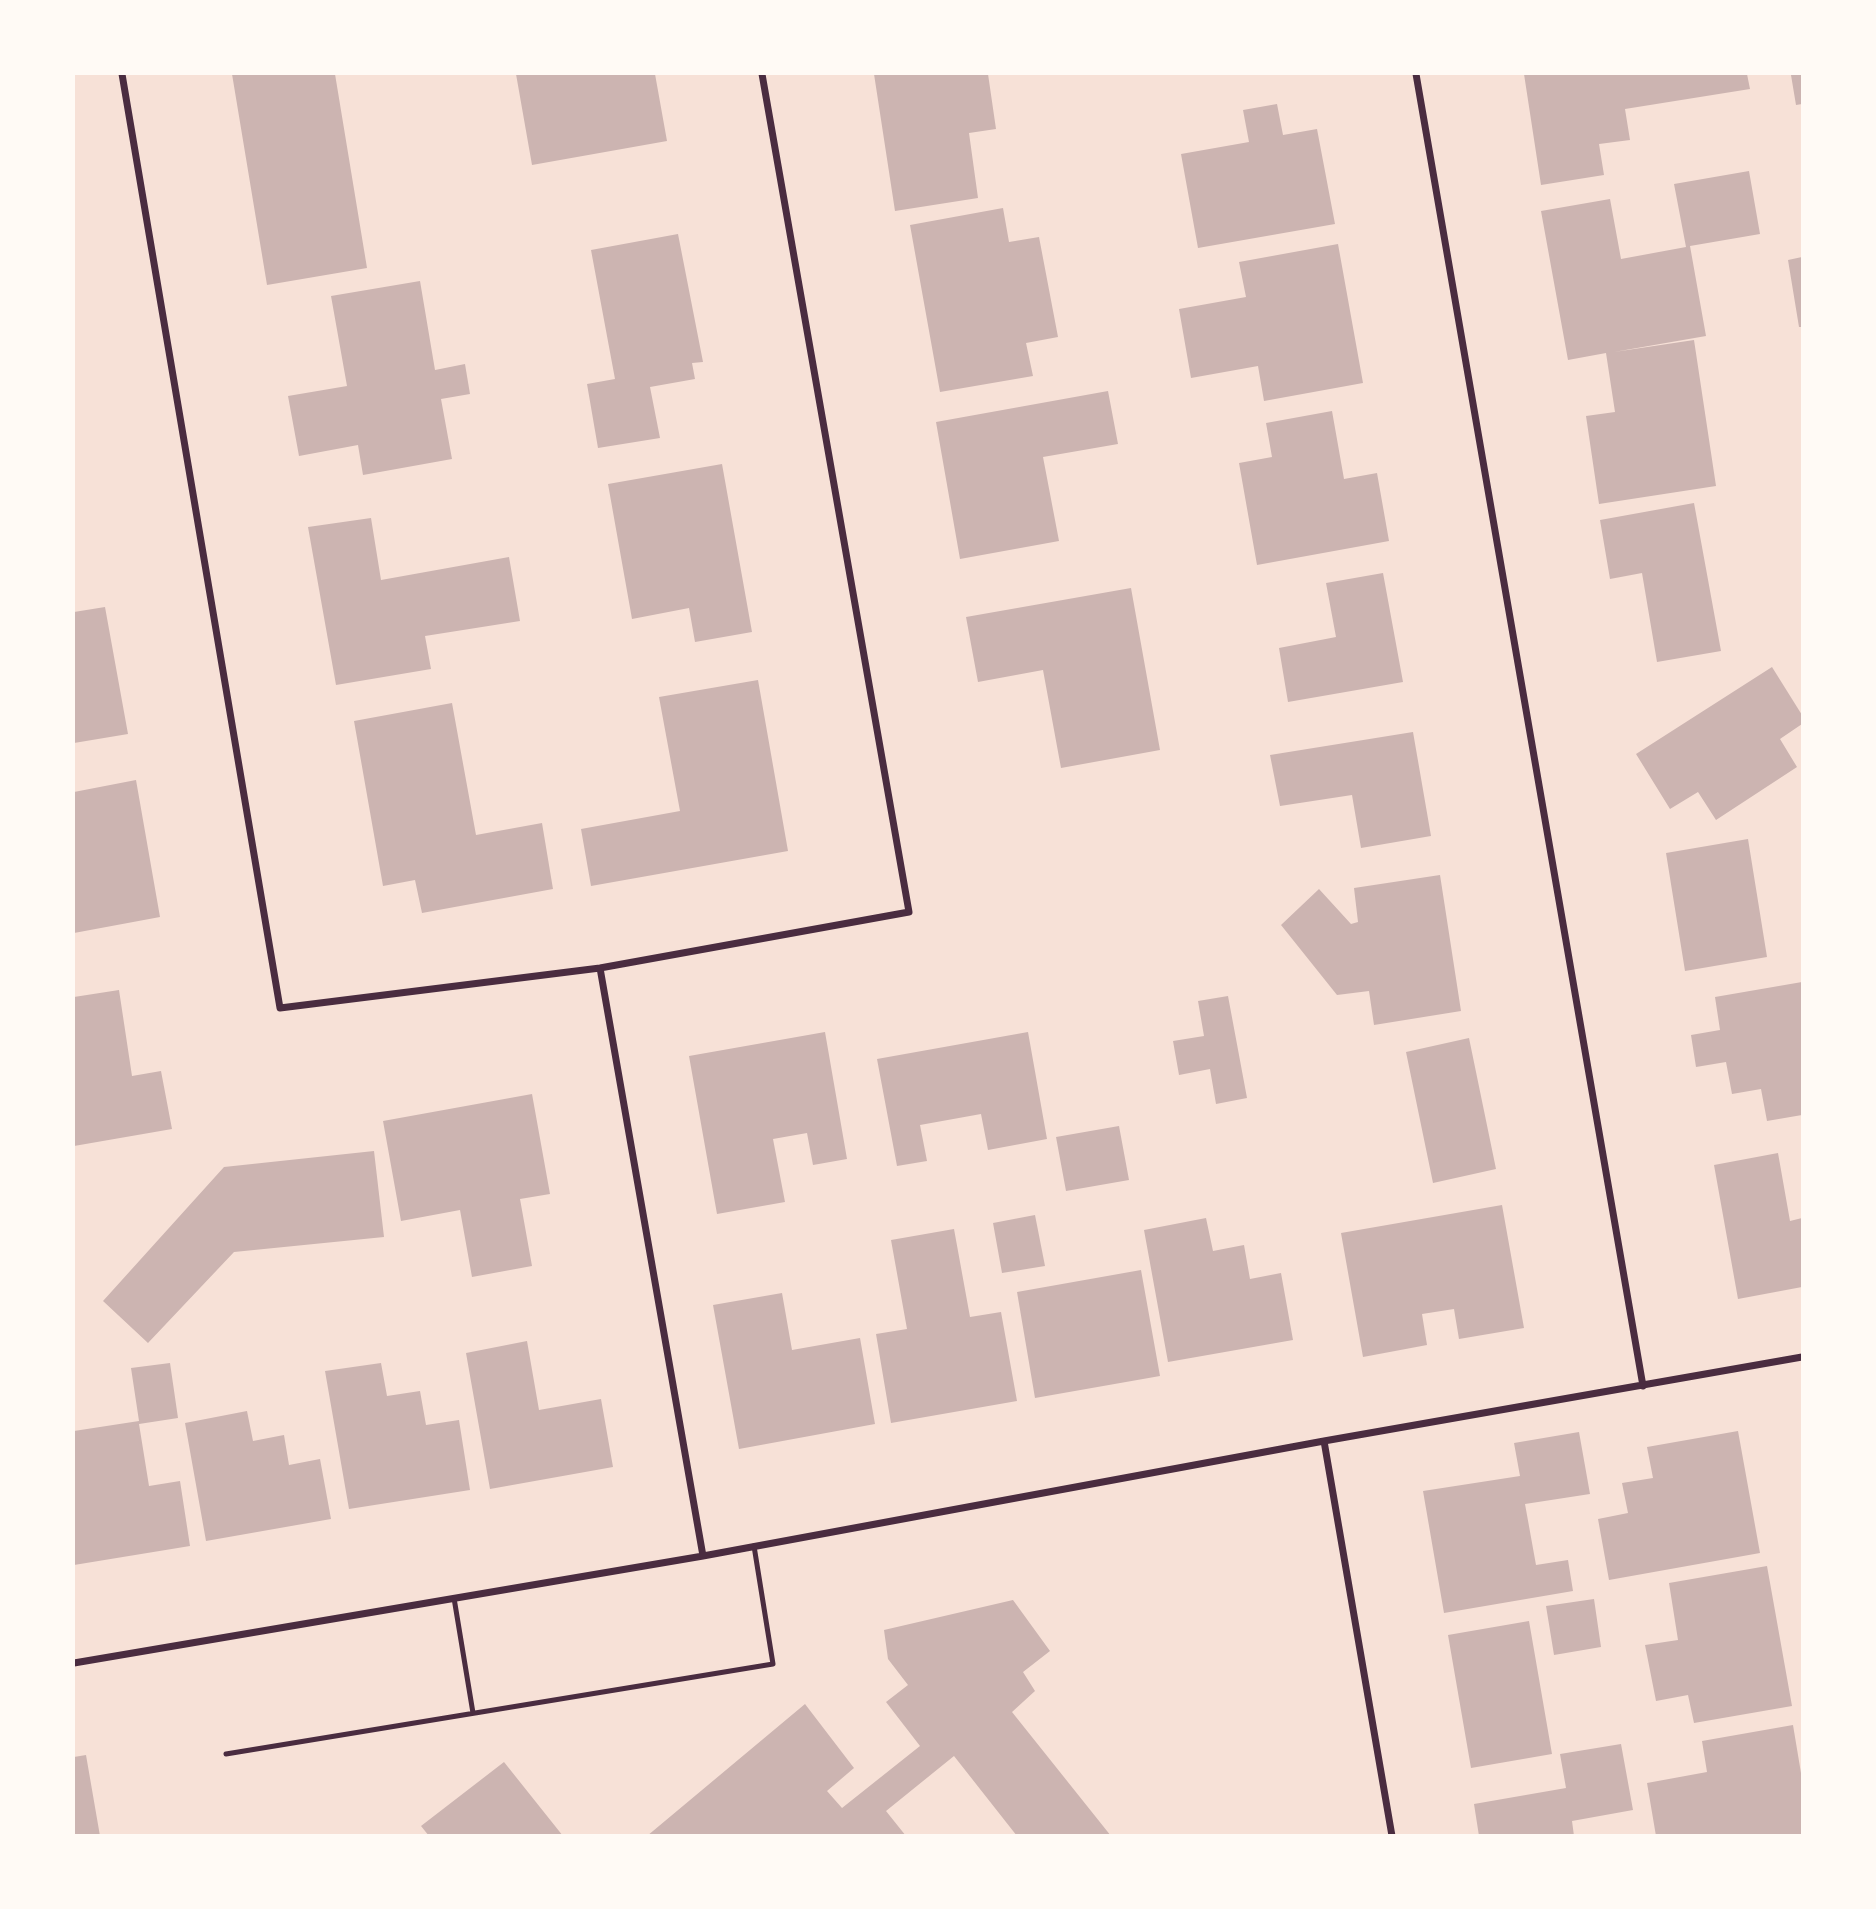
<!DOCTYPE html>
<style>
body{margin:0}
#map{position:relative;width:1876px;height:1909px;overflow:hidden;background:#f7e1d7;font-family:Inter,sans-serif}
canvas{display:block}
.frame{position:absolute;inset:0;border:75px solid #fffaf5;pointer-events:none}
</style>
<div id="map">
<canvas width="1876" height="1909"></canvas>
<div class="frame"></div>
</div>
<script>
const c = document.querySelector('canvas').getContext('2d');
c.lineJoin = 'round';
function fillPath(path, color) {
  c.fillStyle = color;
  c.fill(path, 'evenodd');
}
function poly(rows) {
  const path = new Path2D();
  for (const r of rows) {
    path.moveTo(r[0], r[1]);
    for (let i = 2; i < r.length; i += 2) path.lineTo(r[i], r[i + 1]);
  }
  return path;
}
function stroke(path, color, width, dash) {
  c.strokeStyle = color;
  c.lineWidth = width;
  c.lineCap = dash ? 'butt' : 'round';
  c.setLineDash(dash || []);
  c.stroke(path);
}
fillPath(poly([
 [232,74,335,74,367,268,267,285],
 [516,74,655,74,667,141,532,165],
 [874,74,988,74,996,129,969,133,978,198,895,211],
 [1524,74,1747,74,1750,89,1625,109,1630,140,1599,144,1604,175,1541,185],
 [1802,74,1802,104,1796,105,1791,75],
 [1277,104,1283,135,1317,129,1335,224,1198,248,1181,154,1249,142,1243,110],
 [1749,171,1760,234,1690,246,1706,336,1614,352,1694,340,1716,486,1599,504,1586,416,1615,412,1606,353,1568,360,1541,211,1610,199,1621,259,1686,247,1674,184],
 [1003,208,1009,242,1039,237,1058,337,1026,343,1033,376,940,392,910,225],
 [678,234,703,362,692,363,695,379,650,387,660,438,598,448,587,384,615,379,591,250],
 [1338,244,1363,383,1264,401,1258,366,1191,378,1179,309,1246,297,1239,262],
 [1802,257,1802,327,1799,327,1788,260],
 [420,281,435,370,465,364,470,394,441,399,452,459,363,475,358,445,299,456,288,396,347,386,331,296],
 [1108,391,1118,444,1043,457,1059,541,960,559,936,422],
 [1332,411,1344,479,1377,473,1389,541,1257,565,1239,463,1272,457,1266,423],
 [722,464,752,632,695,642,689,608,632,619,608,484],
 [1694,503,1721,651,1657,662,1642,573,1610,579,1600,520],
 [371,518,381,580,509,557,520,621,425,636,431,669,336,685,308,527],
 [1383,573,1403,682,1288,702,1279,648,1336,637,1326,583],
 [1131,588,1160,750,1061,768,1043,670,978,682,966,617],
 [105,607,128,734,74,743,74,612],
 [1772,667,1802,715,1802,724,1780,739,1797,767,1716,820,1698,792,1670,809,1636,754],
 [758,680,788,851,591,886,581,829,680,811,659,697],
 [452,703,476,835,542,823,553,889,422,913,415,880,383,886,354,721],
 [1413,732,1431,836,1361,848,1352,795,1280,806,1270,755],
 [136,780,160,917,74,933,74,792],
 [1748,839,1767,957,1685,971,1666,853],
 [1440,875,1461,1011,1374,1025,1369,991,1337,995,1281,925,1319,889,1351,924,1358,922,1354,888],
 [1802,982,1802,1115,1767,1121,1761,1089,1732,1094,1726,1062,1696,1067,1691,1035,1720,1030,1715,997],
 [119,990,132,1076,161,1071,172,1129,74,1146,74,997],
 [1228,996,1247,1098,1216,1104,1210,1069,1179,1075,1173,1041,1204,1036,1198,1001],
 [825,1032,847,1159,813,1165,807,1133,773,1139,785,1202,717,1214,689,1056],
 [1028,1032,1047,1139,988,1150,981,1114,920,1125,927,1161,897,1166,877,1059],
 [1469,1038,1496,1169,1433,1183,1406,1052],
 [532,1094,550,1194,520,1199,532,1266,472,1277,460,1210,401,1221,383,1121],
 [1119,1126,1129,1180,1066,1191,1056,1137],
 [374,1151,384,1237,234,1252,148,1343,103,1301,224,1167],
 [1778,1153,1790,1221,1802,1218,1802,1287,1738,1299,1714,1165],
 [1502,1205,1524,1328,1459,1339,1454,1309,1422,1314,1427,1345,1363,1357,1341,1233],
 [1035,1215,1045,1266,1002,1273,993,1223],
 [1206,1218,1213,1251,1244,1245,1250,1279,1281,1273,1293,1340,1168,1362,1144,1230],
 [954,1229,970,1317,1001,1312,1017,1401,891,1423,876,1334,907,1329,891,1240],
 [1141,1270,1160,1376,1035,1398,1017,1292],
 [782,1293,792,1350,860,1338,875,1424,739,1449,713,1305],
 [527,1341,539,1410,601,1399,613,1467,490,1489,466,1353],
 [170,1363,178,1418,139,1424,149,1486,180,1481,190,1546,74,1565,74,1431,139,1421,131,1368],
 [381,1363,387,1396,420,1391,426,1425,459,1420,470,1490,349,1509,325,1371],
 [247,1411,253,1441,284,1435,289,1465,320,1459,331,1519,206,1541,185,1423],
 [1738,1431,1760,1553,1609,1580,1598,1519,1628,1513,1622,1483,1653,1478,1647,1447],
 [1579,1432,1590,1494,1525,1504,1536,1565,1568,1560,1573,1591,1444,1613,1423,1491,1520,1476,1514,1443],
 [1767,1566,1792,1706,1694,1723,1688,1695,1656,1701,1645,1645,1678,1640,1669,1583],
 [1594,1599,1601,1647,1554,1655,1546,1606],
 [1013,1600,1050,1651,1023,1672,1035,1691,1012,1712,1111,1836,1017,1836,954,1756,886,1811,906,1836,647,1836,805,1704,854,1768,827,1791,842,1808,920,1746,886,1702,908,1685,888,1659,884,1630],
 [1529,1621,1552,1754,1471,1768,1448,1635],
 [1793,1725,1802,1779,1802,1836,1656,1836,1647,1783,1707,1772,1702,1741],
 [1621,1744,1633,1810,1572,1821,1574,1836,1479,1836,1474,1804,1566,1788,1560,1754],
 [86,1755,100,1836,74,1836,74,1757],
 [504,1762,563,1836,429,1836,421,1826]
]), '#ccb4b1');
stroke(poly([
 [454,1598,473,1713],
 [226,1754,773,1664,754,1546]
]), '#4a2c40', 5);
stroke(poly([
 [122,74,280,1008,600,968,909,912,762,74],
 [1416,74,1643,1386],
 [600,968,703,1556],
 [1324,1441,1392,1836],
 [74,1663,703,1556,1324,1441,1802,1357]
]), '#4a2c40', 7);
</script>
